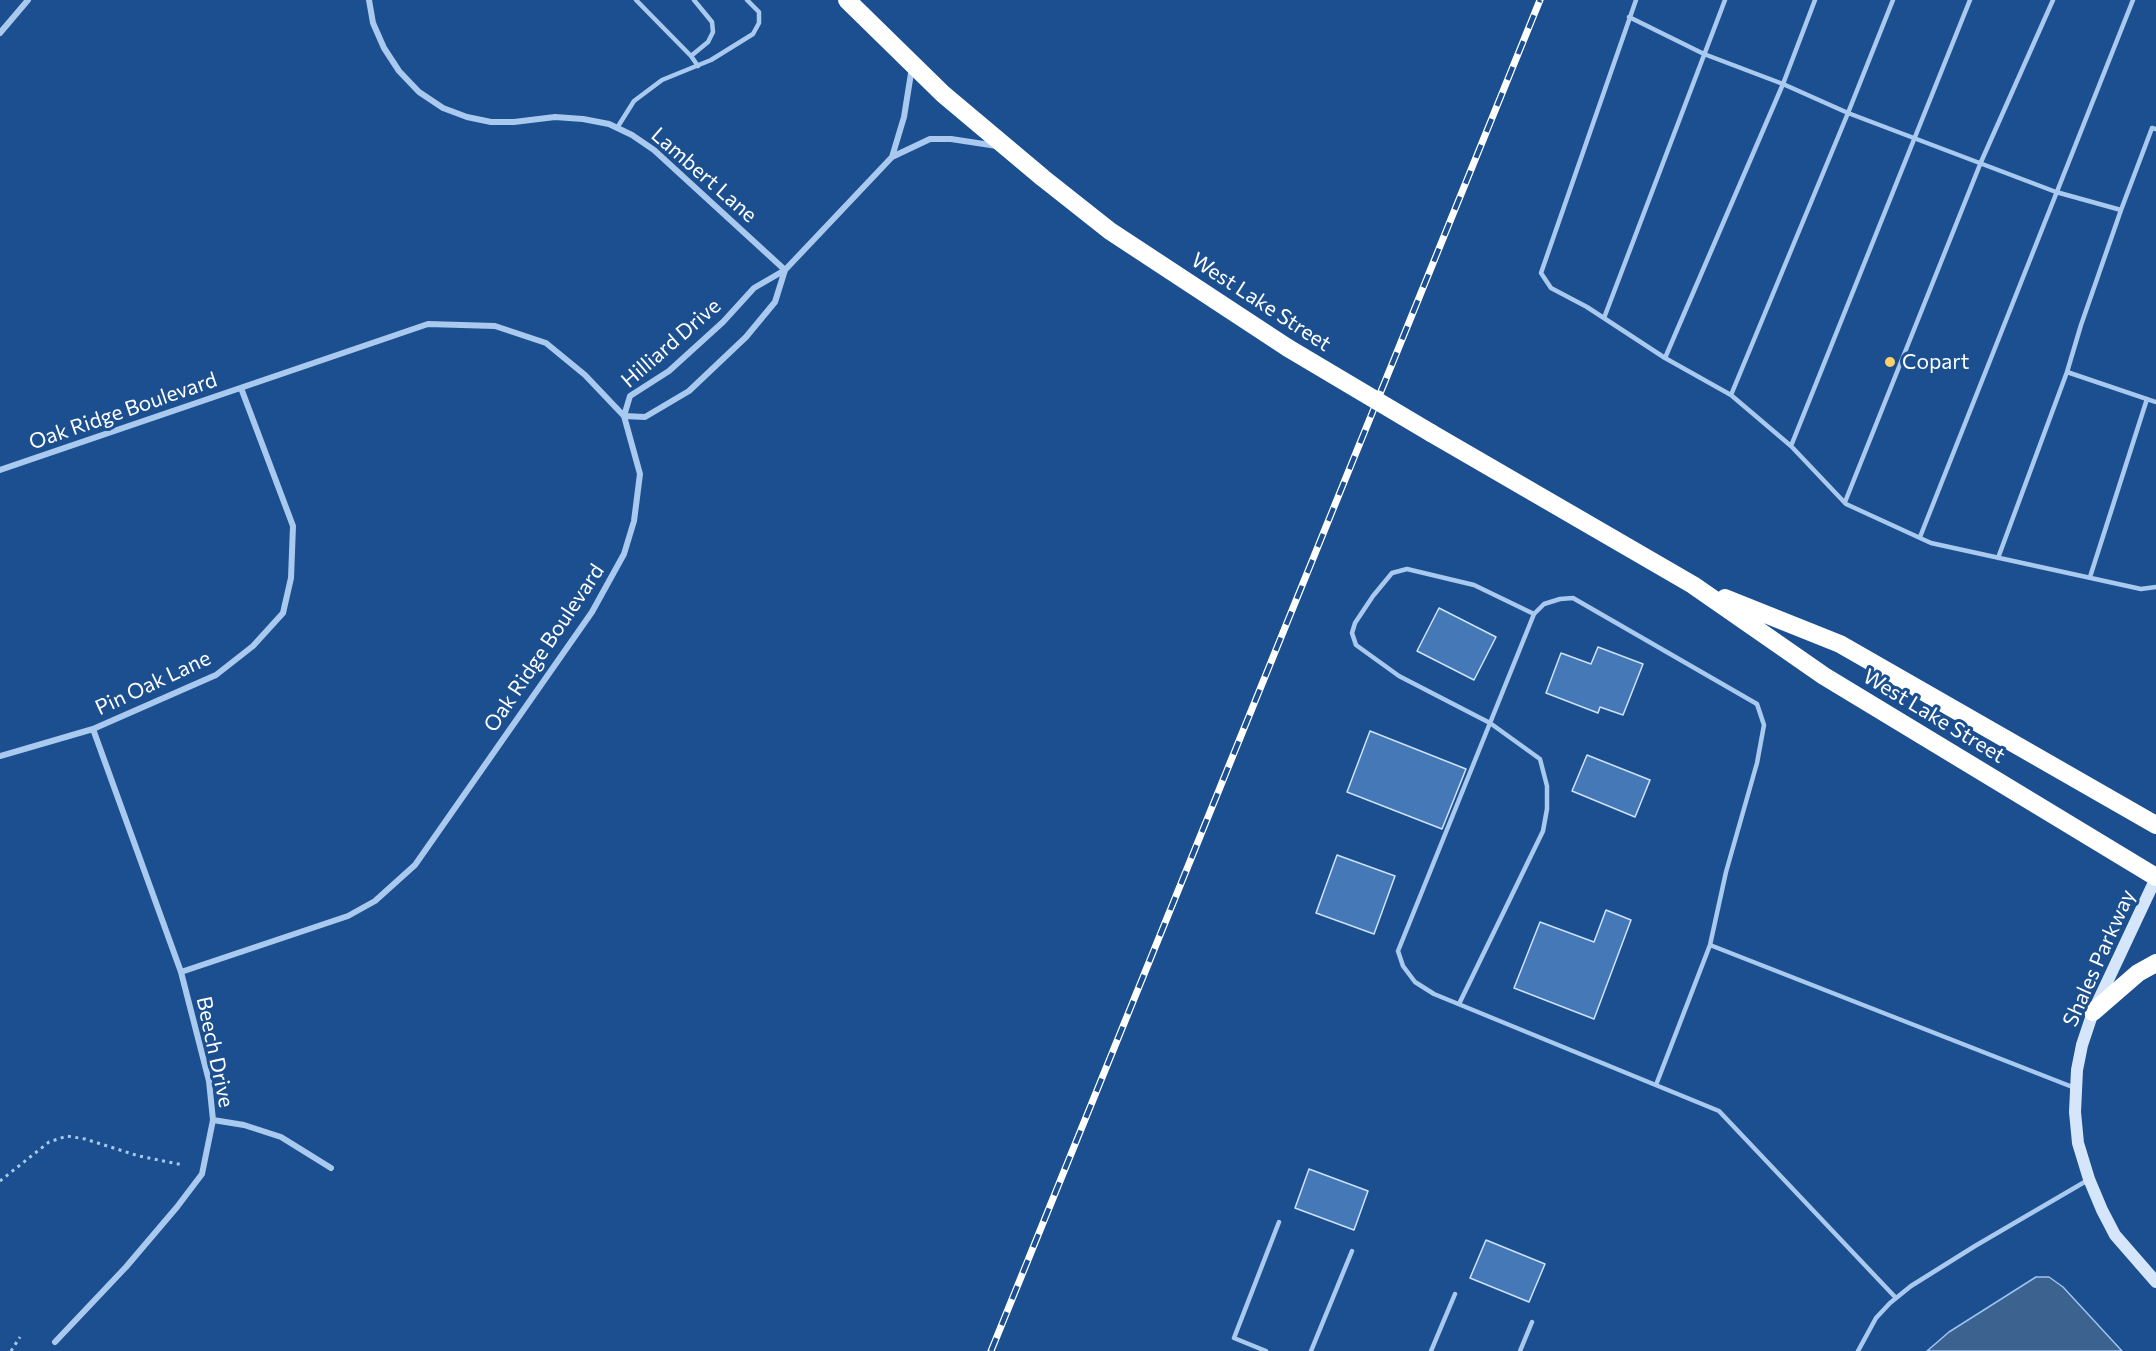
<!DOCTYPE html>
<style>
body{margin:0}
canvas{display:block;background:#1b4f8f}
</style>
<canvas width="2156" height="1351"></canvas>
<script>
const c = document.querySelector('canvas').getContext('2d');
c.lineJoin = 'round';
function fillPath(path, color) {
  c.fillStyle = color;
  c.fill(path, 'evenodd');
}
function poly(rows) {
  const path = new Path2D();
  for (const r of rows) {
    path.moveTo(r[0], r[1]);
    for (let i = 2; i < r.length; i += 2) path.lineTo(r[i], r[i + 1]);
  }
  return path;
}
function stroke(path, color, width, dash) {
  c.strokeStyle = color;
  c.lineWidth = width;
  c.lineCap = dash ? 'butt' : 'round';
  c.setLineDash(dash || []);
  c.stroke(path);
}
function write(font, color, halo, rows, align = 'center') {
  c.font = font + ' Commissioner,sans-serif';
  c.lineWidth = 6;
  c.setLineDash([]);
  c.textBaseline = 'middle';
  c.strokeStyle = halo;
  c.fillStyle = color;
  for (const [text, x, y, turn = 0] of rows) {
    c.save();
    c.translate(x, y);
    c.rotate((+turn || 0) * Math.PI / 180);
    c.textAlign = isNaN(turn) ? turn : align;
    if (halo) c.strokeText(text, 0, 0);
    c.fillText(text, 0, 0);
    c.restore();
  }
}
const water = poly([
 [2036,1277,2049,1277,2063,1287,2122,1351,1927,1351,1949,1332,2036,1277]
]);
fillPath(water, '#3c6290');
stroke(water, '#9cc4f0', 1.5);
const building = poly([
 [1439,608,1496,637,1474,680,1417,651,1439,608],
 [1598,647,1643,664,1623,715,1600,707,1598,713,1546,693,1561,653,1591,664,1598,647],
 [1370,731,1466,769,1442,829,1347,792,1370,731],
 [1587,755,1650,780,1635,817,1572,791,1587,755],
 [1337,855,1395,876,1374,934,1316,913,1337,855],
 [1606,910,1631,920,1594,1019,1514,988,1540,922,1594,942,1606,910],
 [1309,1169,1368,1191,1354,1230,1295,1208,1309,1169],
 [1486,1240,1545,1264,1529,1302,1470,1278,1486,1240]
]);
fillPath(building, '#4478b7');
stroke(building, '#cfe3fa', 1.5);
stroke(poly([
 [0,1181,49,1142,67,1136,85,1139,139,1156,183,1165],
 [11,1351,20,1337]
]), '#a9c9ee', 3, [3, 4.5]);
stroke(poly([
 [636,0,691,56,698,66],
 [1636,0,1541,273,1551,288,1587,307,1665,358,1731,395,1791,446,1846,504,1931,543,2141,589,2156,587],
 [1629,17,1704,54,1783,84,1848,113,2056,192,2121,210,2152,128,2156,129],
 [691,56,708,42,713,32,712,22,694,0],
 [617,128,634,101,662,80,711,60,753,34,759,23,759,12,747,0],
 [1604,318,1725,0],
 [1665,358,1783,84,1815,0],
 [2067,372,2081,325,2121,210],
 [1731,395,1848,113,1893,0],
 [1791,446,1970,0],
 [1845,502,1981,162,2053,0],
 [1920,537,2133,0],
 [1998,558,2067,372,2156,402],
 [2090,577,2147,399],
 [1459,1004,1543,831,1547,809,1547,786,1540,759,1490,723,1399,676,1356,645,1352,633,1355,623,1373,596,1392,573,1407,569,1474,585,1534,614],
 [1656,1085,1710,945],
 [1896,1298,1719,1111,1434,994,1415,982,1403,966,1398,951,1534,614,1544,604,1560,599,1573,598,1757,704,1764,725,1757,763,1726,872,1710,945,2075,1088],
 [1266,1351,1234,1338,1279,1222],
 [1311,1351,1352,1251],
 [1431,1351,1455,1294],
 [1520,1351,1532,1322],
 [1858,1351,1876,1318,1890,1303,1911,1286,1975,1246,2088,1180]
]), '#a9c9ee', 4.5);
stroke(poly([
 [369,0,373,23,384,48,399,71,419,92,443,108,467,117,491,122,514,122,555,117,583,119,609,124,632,135,654,150,785,270],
 [0,33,28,0],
 [892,157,904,117,912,67],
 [785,270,775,302,746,337,689,391,645,417,624,416,630,396,669,371,723,322,754,288,785,270,892,157,930,139,951,139,997,146],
 [0,470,428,324,495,326,546,343,585,375,624,416,640,474,634,521,624,554,592,612,415,865,375,901,348,916,181,972],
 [0,756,93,729,216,675,253,646,283,613,291,578,293,526,241,388],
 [213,1120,244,1125,281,1137,331,1168],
 [55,1342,126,1267,177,1207,202,1174,213,1120,209,1081,181,972,93,729]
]), '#a9c9ee', 6);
stroke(poly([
 [2156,878,2093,1012,2082,1045,2077,1070,2075,1112,2078,1143,2089,1179,2102,1210,2115,1235,2156,1282]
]), '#d6e6fa', 12);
stroke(poly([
 [847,0,943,94,1043,178,1110,231,1288,348],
 [1431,433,1693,585,1824,676,2156,877],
 [1725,598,1840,644,2156,825],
 [2093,1012,2138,973,2156,963]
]), '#fff', 18);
const rail = poly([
 [991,1351,1540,0]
]);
stroke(rail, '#fff', 7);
stroke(rail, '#1b4f8f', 4.5, [14]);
stroke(poly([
 [1288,348,1431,433]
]), '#fff', 18);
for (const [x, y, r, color] of [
 [1890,362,6,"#ffd166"]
]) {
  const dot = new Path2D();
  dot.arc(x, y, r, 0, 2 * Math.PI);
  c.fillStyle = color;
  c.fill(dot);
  stroke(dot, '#1b4f8f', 2);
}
write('21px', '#fff', '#1b4f8f', [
 ["Lambert Lane",704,175,41],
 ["West Lake Street",1261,302,33],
 ["Hilliard Drive",671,343,-41],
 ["Oak Ridge Boulevard",123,411,-19],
 ["Oak Ridge Boulevard",544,648,-56],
 ["Pin Oak Lane",153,683,-25],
 ["West Lake Street",1934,716,31],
 ["Shales Parkway",2099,958,-66],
 ["Beech Drive",215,1052,78]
]);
write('21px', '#fff', '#1b4f8f', [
 ["Copart",1902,362]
], 'left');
</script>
